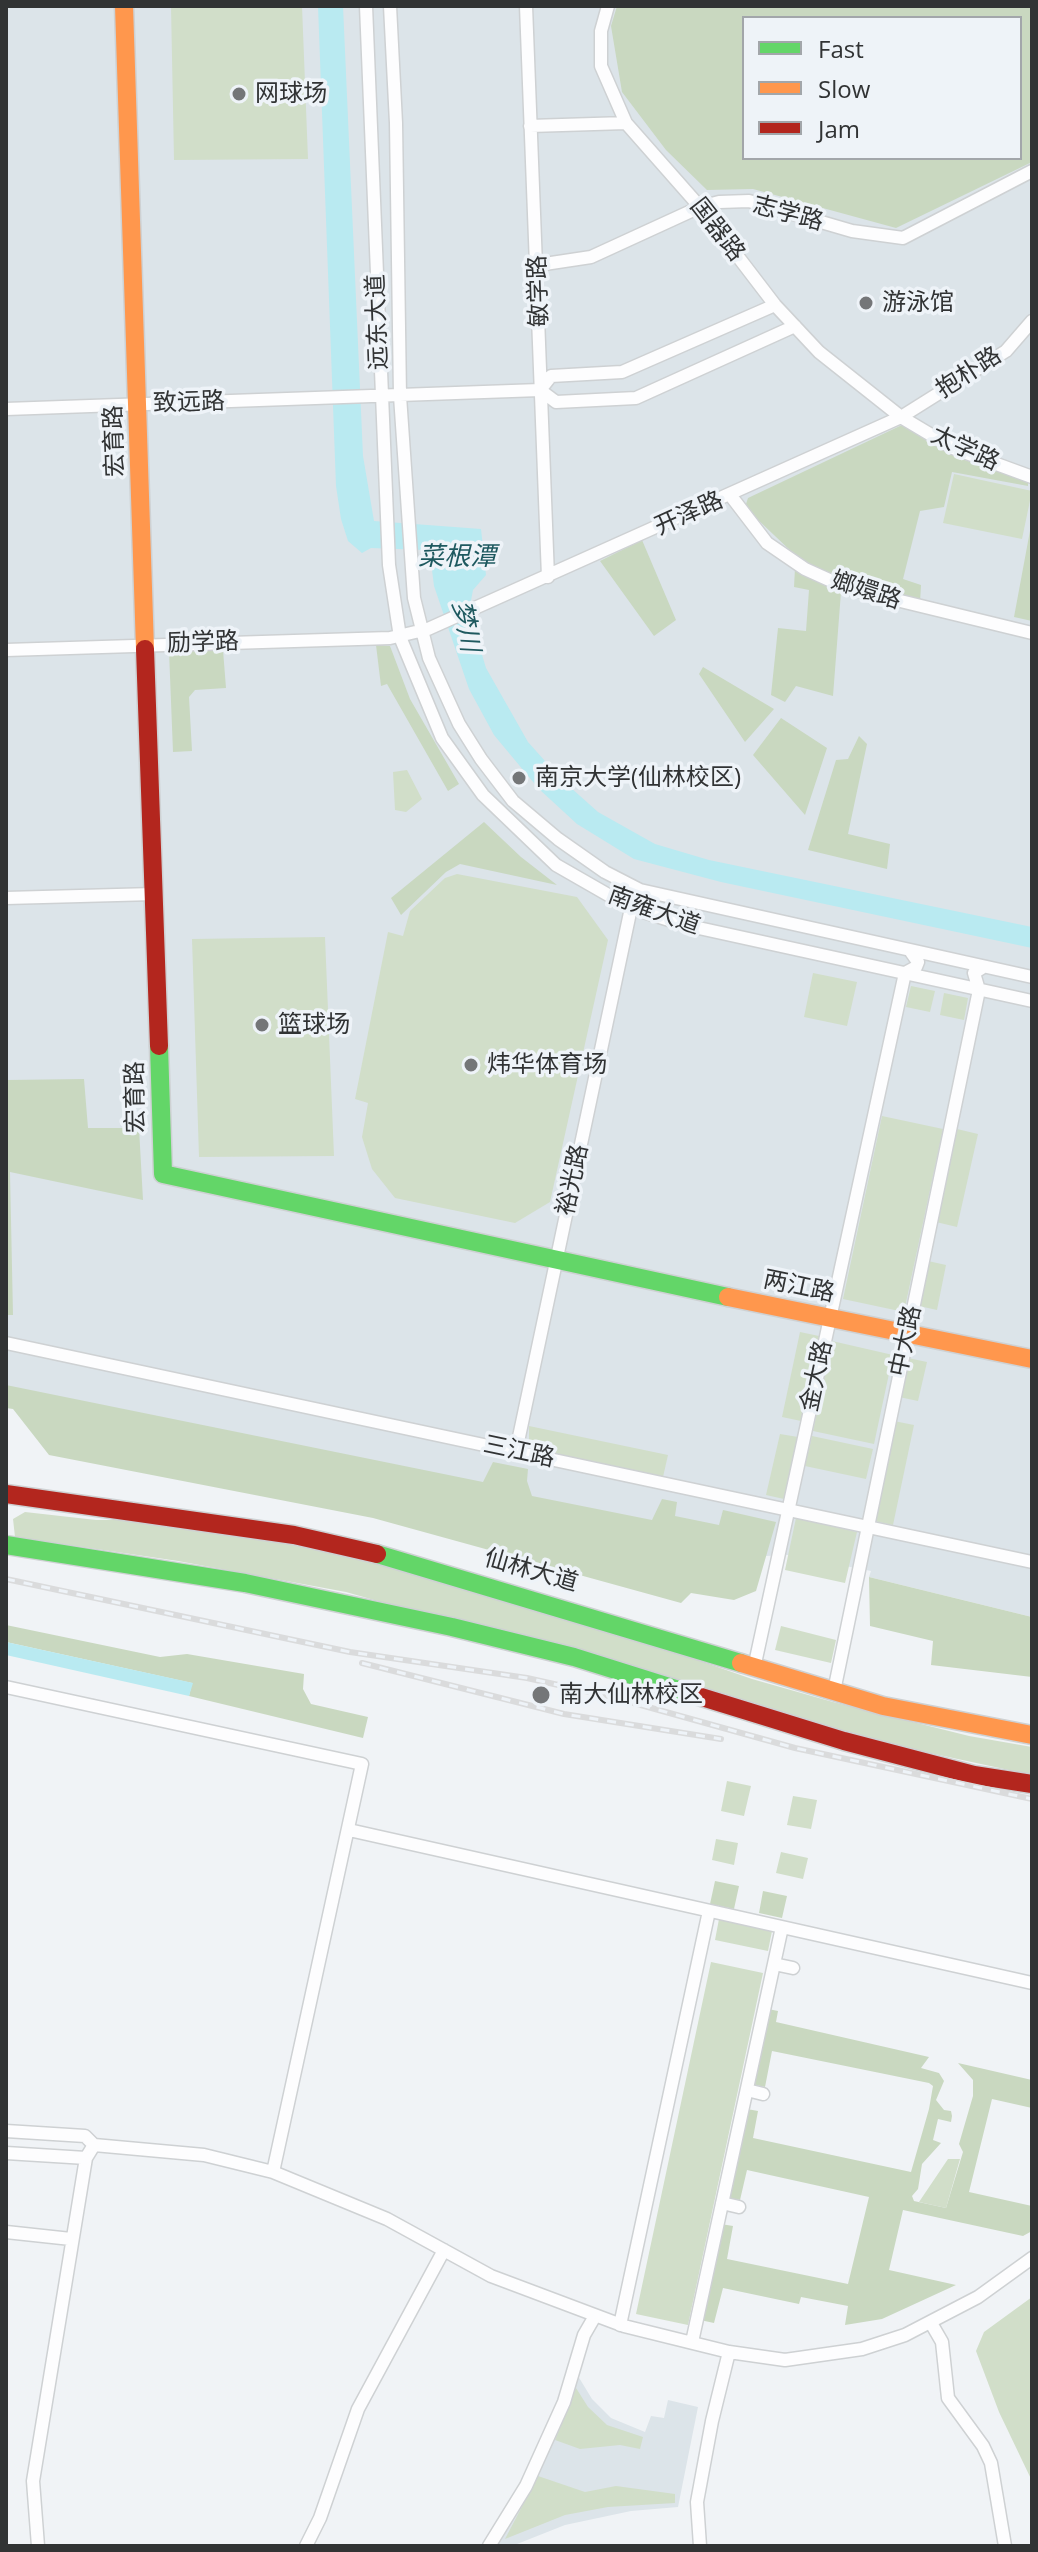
<!DOCTYPE html>
<meta charset="utf-8">
<style>
body{margin:0}
#map{position:relative;width:1038px;height:2552px;overflow:hidden;background:#f0f3f6;font-family:"Open Sans",sans-serif}
canvas{display:block}
.frame{position:absolute;inset:0;border:8px solid #313334;pointer-events:none}
.legend{position:absolute;left:742px;top:16px;width:280px;height:144px;box-sizing:border-box;background:#eef3f8;border:2px solid #a2a6aa;margin:0;padding:10px 14px;list-style:none;font-size:24px;color:#313334}
.legend li{display:flex;align-items:center;gap:16px;height:40px}
.legend b{width:40px;border:2px solid #a2a6aa}
</style>
<div id="map">
<canvas width="1038" height="2552"></canvas>
<div class="frame"></div>
<ul class="legend">
<li><b style="height:10px;background:#63d668"></b>Fast</li>
<li><b style="height:10px;background:#ff974d"></b>Slow</li>
<li><b style="height:10px;background:#b3261e"></b>Jam</li>
</ul>
</div>
<script>
const c = document.querySelector('canvas').getContext('2d');
c.lineJoin = 'round';
function fillPath(path, color) {
  c.fillStyle = color;
  c.fill(path, 'evenodd');
}
function poly(rows) {
  const path = new Path2D();
  for (const r of rows) {
    path.moveTo(r[0], r[1]);
    for (let i = 2; i < r.length; i += 2) path.lineTo(r[i], r[i + 1]);
  }
  return path;
}
function stroke(path, color, width, dash) {
  c.strokeStyle = color;
  c.lineWidth = width;
  c.lineCap = dash ? 'butt' : 'round';
  c.setLineDash(dash || []);
  c.stroke(path);
}
function write(font, color, halo, rows, align = 'center') {
  c.font = font + ' "Open Sans","Noto Sans SC",sans-serif';
  c.lineWidth = 7;
  c.setLineDash([]);
  c.textBaseline = 'middle';
  c.strokeStyle = halo;
  c.fillStyle = color;
  for (const [text, x, y, turn = 0] of rows) {
    c.save();
    c.translate(x, y);
    c.rotate((+turn || 0) * Math.PI / 180);
    c.textAlign = isNaN(turn) ? turn : align;
    if (halo) c.strokeText(text, 0, 0);
    c.fillText(text, 0, 0);
    c.restore();
  }
}
fillPath(poly([
 [6,6,1032,6,1032,1617,869,1577,871,1571,788,1555,766,1556,6,1397],
 [744,18,1020,18,1020,158,744,158],
 [578,2376,592,2399,611,2418,645,2432,651,2416,664,2418,668,2400,698,2407,678,2507,631,2511,565,2525,512,2546,496,2546]
]), '#dce4e9');
fillPath(poly([
 [171,6,302,6,308,159,174,160],
 [954,474,1032,491,1022,539,943,523],
 [407,770,422,799,406,812,395,810,393,772],
 [457,874,577,897,608,940,550,1202,515,1223,395,1198,372,1169,362,1137,368,1103,355,1099,388,932,403,936,410,911,445,878],
 [325,937,334,1156,199,1157,192,939],
 [813,973,857,982,847,1026,804,1017],
 [911,986,935,991,930,1012,906,1007],
 [944,993,968,998,964,1020,940,1015],
 [882,1116,943,1129,904,1312,843,1299],
 [957,1129,978,1134,957,1227,936,1222],
 [928,1261,946,1265,937,1310,919,1306],
 [800,1332,819,1336,801,1421,782,1417],
 [832,1341,893,1355,874,1444,813,1431],
 [908,1358,927,1362,918,1401,899,1397],
 [894,1421,914,1425,893,1525,874,1521],
 [529,1426,668,1455,663,1477,534,1449,529,1443],
 [780,1434,798,1437,784,1499,766,1495],
 [812,1436,873,1449,866,1479,805,1466],
 [25,1512,96,1520,143,1520,259,1537,416,1573,603,1627,752,1679,833,1702,969,1736,1032,1747,1032,1775,851,1736,346,1592,178,1561,15,1537,13,1519],
 [796,1518,857,1532,845,1583,785,1570],
 [781,1626,836,1640,831,1663,775,1650],
 [727,1781,751,1786,744,1816,721,1811],
 [793,1796,817,1800,811,1829,787,1825],
 [716,1839,738,1843,734,1865,712,1860],
 [781,1852,808,1858,803,1879,776,1873],
 [719,1919,772,1931,768,1951,715,1940],
 [711,1962,763,1973,688,2325,636,2314],
 [948,2159,960,2159,946,2208,919,2202],
 [1032,2297,1032,2481,999,2412,976,2351,984,2332],
 [576,2388,588,2407,607,2425,643,2437,640,2449,620,2445,580,2449,555,2440],
 [538,2476,585,2492,616,2486,675,2494,675,2503,608,2507,565,2515,505,2539]
]), '#d1dec9');
fillPath(poly([
 [617,6,1032,6,1032,162,896,228,753,189,707,190,666,150,622,92,611,26],
 [744,18,1020,18,1020,158,744,158],
 [902,425,962,459,1028,482,1028,486,952,472,944,507,920,511,903,579,921,585,920,603,827,574,795,555,754,516,746,504,748,498],
 [1032,520,1032,621,1014,617],
 [642,540,676,620,654,636,600,561],
 [795,568,841,592,833,696,796,686,785,702,771,695,778,628,806,631,809,590,794,587],
 [376,645,390,646,410,699,459,784,448,791,387,684,381,686],
 [223,650,226,688,195,690,189,697,192,751,173,752,169,651],
 [703,667,774,709,745,742,699,674],
 [781,718,827,748,805,815,753,755],
 [859,736,867,744,848,834,890,844,887,869,808,850,836,760,848,759],
 [484,822,521,857,557,885,460,864,446,872,401,915,391,898],
 [84,1079,88,1128,139,1128,143,1200,10,1172,13,1315,6,1315,6,1080],
 [6,1385,483,1482,493,1462,528,1469,527,1481,532,1496,652,1520,662,1499,677,1502,675,1516,719,1525,723,1510,776,1522,756,1591,734,1600,691,1593,681,1603,373,1518,49,1455,13,1409,6,1408],
 [869,1577,1032,1617,1032,1677,931,1665,933,1641,870,1626],
 [6,1625,160,1657,187,1654,304,1674,303,1689,311,1704,368,1717,363,1738,189,1696,192,1683,6,1642],
 [715,1881,739,1886,734,1909,710,1904],
 [763,1891,787,1896,782,1918,759,1913],
 [768,2009,778,2011,776,2022,929,2057,921,2068,939,2073,944,2081,936,2100,944,2110,951,2111,952,2116,951,2122,938,2119,933,2140,941,2143,922,2164,918,2189,912,2196,914,2201,946,2208,963,2152,959,2144,973,2096,973,2080,958,2063,1032,2080,1032,2108,992,2099,969,2192,1032,2206,1032,2231,1023,2236,903,2210,889,2270,956,2285,882,2319,845,2325,848,2306,801,2297,799,2304,723,2288,714,2323,700,2320,721,2224,733,2226,727,2259,848,2284,869,2197,747,2170,740,2200,727,2198,747,2109,758,2111,753,2138,911,2172,929,2109,933,2086,929,2083,772,2051,765,2087,751,2084]
]), '#c9d8c0');
fillPath(poly([
 [318,6,343,6,363,456,374,521,481,529,486,575,473,590,469,611,486,668,528,742,561,779,598,812,655,844,709,860,1032,927,1032,948,721,882,634,859,577,824,539,789,494,735,469,689,434,586,431,562,423,550,371,548,362,553,348,541,341,519,336,486],
 [6,1642,193,1683,189,1696,6,1655]
]), '#b9eaf1');
const street = poly([
 [366,6,389,565,400,637,442,738,483,795,556,865,631,908,685,925,1032,1001],
 [390,6,396,123,400,396,414,598,429,658,459,724,481,759,513,801,558,839,605,872,640,890,1032,977],
 [526,6,548,577],
 [608,6,601,31,601,66,626,123,700,207,775,305,819,352,901,417,953,448,1032,477],
 [530,126,626,123],
 [538,265,591,257,700,207,719,202,749,201,852,231,903,238,1032,171],
 [540,390,551,376,622,372,775,305],
 [6,409,540,390,556,402,636,398,795,326],
 [731,496,767,543,805,569,847,588,1032,633],
 [6,650,390,638,428,629,901,417,1006,351,1032,321],
 [6,898,154,894],
 [6,1343,1032,1562],
 [516,1451,631,908,640,890],
 [754,1668,905,973,916,967,918,962,911,952],
 [6,1687,362,1764,273,2172],
 [834,1691,979,990,974,973,982,968],
 [349,1830,1032,1983],
 [774,1964,793,1968],
 [747,2090,763,2094],
 [6,2131,85,2136,94,2145],
 [6,2153,86,2158,94,2145,204,2155,273,2172,387,2219,491,2276,624,2326,729,2352,785,2360,862,2349,905,2335,978,2297,1032,2258],
 [722,2203,739,2207],
 [6,2232,71,2239],
 [931,2323,942,2342,948,2398,983,2446,991,2463,1005,2546],
 [620,2325,709,1911],
 [692,2342,782,1927],
 [38,2546,33,2481,86,2158],
 [306,2546,320,2518,358,2409,444,2250],
 [489,2546,526,2486,564,2402,584,2335,595,2316],
 [700,2546,697,2502,712,2421,729,2352]
]);
const fast = poly([
 [159,1046,163,1174,728,1297],
 [6,1545,245,1583,452,1627,574,1657,695,1695],
 [377,1554,741,1663]
]);
const slow = poly([
 [124,6,145,649],
 [728,1297,1032,1359],
 [741,1663,883,1706,1032,1735]
]);
const jam = poly([
 [145,649,159,1046],
 [6,1494,294,1535,377,1554],
 [695,1695,844,1741,974,1775,1032,1784]
]);
stroke(street, '#ced1d3', 15);
stroke(fast, '#ced1d3', 21);
stroke(slow, '#ced1d3', 21);
stroke(jam, '#ced1d3', 21);
stroke(street, '#fdfdfe', 12);
stroke(fast, '#63d668', 18);
stroke(slow, '#ff974d', 18);
stroke(jam, '#b3261e', 18);
const rail = poly([
 [6,1579,350,1652,527,1678,612,1697,795,1748,1032,1799],
 [362,1663,564,1714,721,1739]
]);
stroke(rail, '#dadbdc', 6);
stroke(rail, '#eef3f8', 3, [9]);
for (const [x, y, r, color] of [
 [239,94,8,"#747678"],
 [866,303,8,"#747678"],
 [519,778,8,"#747678"],
 [262,1025,8,"#747678"],
 [471,1065,8,"#747678"],
 [541,1695,10,"#747678"]
]) {
  const dot = new Path2D();
  dot.arc(x, y, r, 0, 2 * Math.PI);
  c.fillStyle = color;
  c.fill(dot);
  stroke(dot, '#eef3f8', 3);
}
write('24px', '#313334', '#eef3f8', [
 ["网球场",255,94],
 ["游泳馆",882,303],
 ["南京大学(仙林校区)",535,778],
 ["篮球场",278,1025],
 ["炜华体育场",487,1065],
 ["南大仙林校区",559,1695]
], 'left');
write('24px', '#313334', '#eef3f8', [
 ["志学路",788,214,15],
 ["国器路",717,230,52],
 ["敏学路",539,291,-92],
 ["远东大道",378,322,-92],
 ["抱朴路",969,373,-33],
 ["致远路",189,403,-2],
 ["宏育路",115,441,-92],
 ["太学路",965,449,25],
 ["开泽路",689,514,-24],
 ["嫏嬛路",866,591,18],
 ["励学路",203,643,-2],
 ["南雍大道",654,911,20],
 ["宏育路",136,1097,-91],
 ["裕光路",573,1180,-78],
 ["两江路",799,1287,12],
 ["中大路",906,1341,-78],
 ["金大路",817,1376,-78],
 ["三江路",519,1452,12],
 ["仙林大道",531,1571,16]
]);
write('italic 26px', '#1e595f', '#eef3f8', [
 ["菜根潭",457,558],
 ["梦川",465,626,79]
]);
</script>
